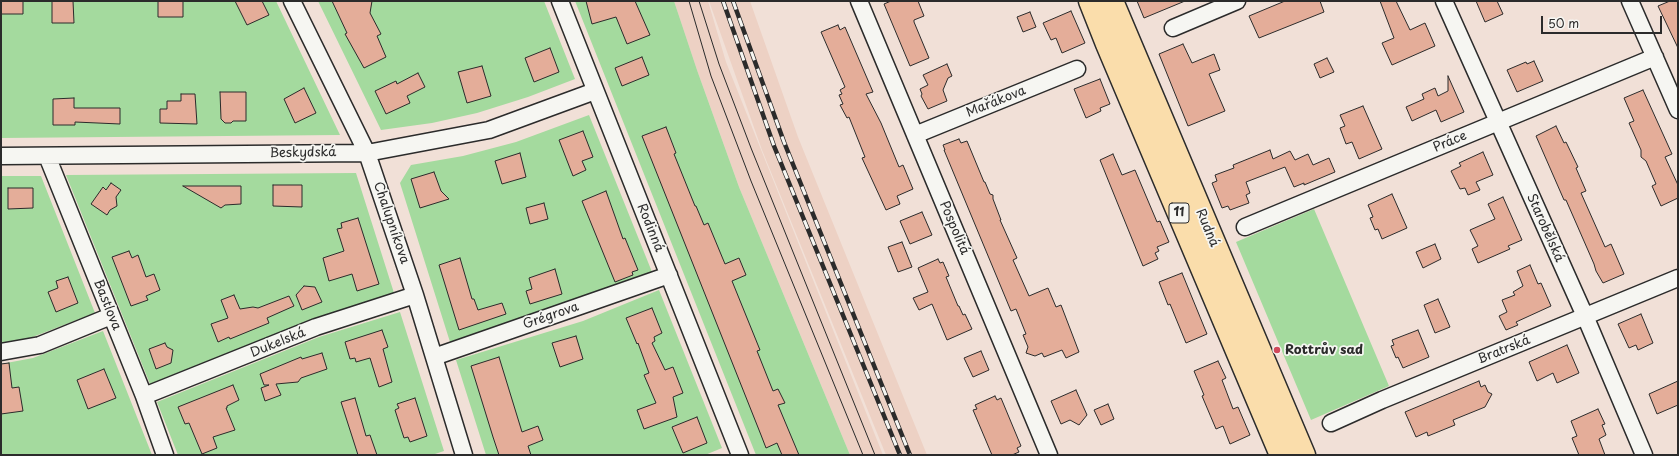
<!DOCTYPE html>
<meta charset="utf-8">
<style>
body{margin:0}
#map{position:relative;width:1679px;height:456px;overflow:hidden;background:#f1e0d7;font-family:"Playpen Sans",sans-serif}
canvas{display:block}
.frame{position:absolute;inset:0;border:2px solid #2b2b2b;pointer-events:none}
.scale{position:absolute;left:1541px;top:16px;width:121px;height:18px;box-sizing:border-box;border:2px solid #2b2b2b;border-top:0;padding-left:5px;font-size:12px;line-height:14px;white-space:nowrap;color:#2b2b2b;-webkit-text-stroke:3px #f6f6f2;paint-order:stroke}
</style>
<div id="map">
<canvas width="1679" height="456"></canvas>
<div class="frame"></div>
<div class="scale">50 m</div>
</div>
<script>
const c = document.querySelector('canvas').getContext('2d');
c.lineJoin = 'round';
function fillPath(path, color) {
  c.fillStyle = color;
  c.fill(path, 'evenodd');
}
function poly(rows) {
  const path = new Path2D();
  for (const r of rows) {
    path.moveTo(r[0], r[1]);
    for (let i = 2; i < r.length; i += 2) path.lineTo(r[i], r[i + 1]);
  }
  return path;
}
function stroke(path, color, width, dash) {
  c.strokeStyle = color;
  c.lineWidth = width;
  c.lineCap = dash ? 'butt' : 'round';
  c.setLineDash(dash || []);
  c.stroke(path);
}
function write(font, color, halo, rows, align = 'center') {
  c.font = font + ' "Playpen Sans",sans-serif';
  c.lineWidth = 3.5;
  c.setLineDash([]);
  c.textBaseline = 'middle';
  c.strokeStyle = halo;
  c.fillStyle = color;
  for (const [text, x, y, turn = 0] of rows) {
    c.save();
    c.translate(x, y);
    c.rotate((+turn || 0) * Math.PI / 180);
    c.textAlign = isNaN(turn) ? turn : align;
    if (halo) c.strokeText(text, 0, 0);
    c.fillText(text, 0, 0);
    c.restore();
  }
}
fillPath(poly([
 [674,1,708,1,726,62,883,455,850,455,739,187,697,70],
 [709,1,750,1,798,137,927,455,886,455,762,150]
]), '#edd1c4');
fillPath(poly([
 [1,1,276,1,340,135,1,138],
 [318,1,544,1,575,79,528,97,477,113,432,123,381,130],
 [575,1,674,1,697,70,739,187,850,455,756,455],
 [589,115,652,272,577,302,450,342,400,183,411,165,463,156,516,142],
 [356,173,394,293,295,326,150,384,66,175],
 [1,176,41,176,95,313,30,338,1,344],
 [1314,209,1389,386,1311,420,1236,242],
 [659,290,722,448,705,455,486,455,456,360,583,321],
 [400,312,444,451,432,455,178,455,157,402,319,337],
 [103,331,152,455,1,455,1,364,33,358]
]), '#a4da9e');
const building = poly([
 [1,1,23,1,23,14,1,14,1,1],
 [52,1,73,1,74,23,52,23,52,1],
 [158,1,183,1,183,17,158,17,158,1],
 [235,1,262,1,269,15,247,25,235,1],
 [332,1,372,1,370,13,381,34,377,36,386,57,364,68,345,34,347,33,332,1],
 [586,1,635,1,650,35,627,44,616,17,592,24,586,1],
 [891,1,918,1,924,16,914,20,914,22,929,58,910,66,884,4,891,1],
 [1137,1,1185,1,1144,18,1137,1],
 [1285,1,1320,1,1324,12,1259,38,1249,16,1285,1],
 [1380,1,1396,1,1410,30,1425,23,1435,46,1392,65,1382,43,1394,38,1380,1],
 [1476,1,1497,1,1503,14,1485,22,1476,1],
 [1670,1,1678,1,1678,48,1658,6,1670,1],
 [1071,11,1085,43,1062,53,1056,38,1051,40,1043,23,1071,11],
 [1030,12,1036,27,1023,32,1017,17,1030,12],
 [838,25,840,30,845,27,873,92,866,94,881,123,899,167,903,165,913,189,897,196,900,204,886,210,862,158,865,157,849,117,847,118,840,105,843,104,839,95,842,94,840,90,845,87,821,32,838,25],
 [1183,44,1192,63,1214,54,1220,70,1209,74,1225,111,1188,126,1159,54,1183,44],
 [550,48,559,72,534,82,525,58,550,48],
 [642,57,649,75,622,86,615,68,642,57],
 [1327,58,1334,72,1320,78,1314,64,1327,58],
 [1534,61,1543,81,1517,92,1507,70,1526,62,1527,64,1534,61],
 [947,64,952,76,948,78,943,90,947,101,928,109,921,96,922,94,920,89,928,85,923,75,947,64],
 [482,66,491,96,467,103,458,72,482,66],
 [418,73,425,87,407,96,410,103,386,114,375,91,396,81,397,84,418,73],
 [1448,76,1464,112,1441,122,1436,110,1412,121,1406,107,1424,99,1422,94,1435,88,1438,96,1448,91,1448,76],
 [1100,79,1110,104,1100,108,1101,111,1086,118,1074,89,1100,79],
 [304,88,316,113,295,123,284,99,304,88],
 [1643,90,1672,154,1665,157,1678,185,1678,198,1661,206,1652,186,1656,184,1646,161,1641,157,1641,150,1629,123,1634,121,1624,98,1643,90],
 [220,92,246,92,246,121,233,121,231,123,225,123,221,119,220,92],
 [181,94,195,94,197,124,160,123,160,109,167,109,167,101,181,101,181,94],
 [74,98,74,108,120,108,120,124,75,122,75,125,53,125,53,99,74,98],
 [1363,106,1382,149,1359,159,1352,142,1346,144,1340,128,1345,126,1340,115,1363,106],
 [1556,126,1564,143,1566,142,1578,167,1576,168,1586,191,1581,193,1605,247,1611,244,1624,274,1603,283,1596,271,1594,264,1566,200,1564,200,1536,136,1556,126],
 [666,127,676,153,674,154,695,206,696,206,704,225,708,223,725,264,739,258,746,275,732,281,760,350,757,351,773,391,778,389,785,403,778,405,799,455,782,455,777,443,766,448,761,435,642,136,666,127],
 [583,131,593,157,582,161,586,170,573,176,559,140,583,131],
 [959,139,961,143,967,141,984,182,985,182,990,194,993,195,993,199,1001,220,1000,220,1017,258,1013,260,1029,296,1048,288,1056,307,1061,305,1079,352,1066,358,1062,350,1044,357,1042,353,1035,356,1026,353,1028,347,1023,335,1026,334,1016,309,1011,311,944,150,945,150,943,145,959,139],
 [1270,150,1273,159,1290,151,1295,160,1308,154,1313,165,1329,158,1335,172,1304,185,1304,183,1294,187,1285,167,1246,182,1250,193,1246,195,1249,203,1230,210,1228,206,1222,208,1212,183,1217,181,1215,175,1234,168,1233,165,1270,150],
 [1483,152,1493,175,1476,182,1480,190,1468,195,1465,188,1460,189,1451,171,1461,166,1459,163,1483,152],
 [520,153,526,177,502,184,495,161,520,153],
 [1113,154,1122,175,1135,170,1157,222,1160,221,1169,242,1157,247,1159,251,1155,253,1158,259,1143,266,1100,160,1113,154],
 [434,172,441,191,449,199,420,208,411,179,434,172],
 [111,183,121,190,116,197,117,206,110,210,107,215,91,204,103,187,106,190,111,183],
 [273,185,302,185,302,207,273,206,273,185],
 [183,186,241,186,241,204,225,205,221,208,183,186],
 [8,188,33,188,33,208,8,209,8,188],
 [606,191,623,239,625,238,638,270,632,272,633,275,615,282,582,201,606,191],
 [1392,194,1407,228,1382,239,1378,229,1375,230,1370,218,1373,217,1368,205,1392,194],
 [1503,197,1522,240,1508,246,1510,249,1478,263,1472,249,1478,246,1470,230,1495,219,1488,204,1503,197],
 [544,203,548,219,530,224,526,208,544,203],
 [922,212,932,235,910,244,900,221,922,212],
 [358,218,379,284,357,291,352,274,329,281,323,258,344,251,337,229,342,228,341,223,358,218],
 [902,242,912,267,898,272,888,247,902,242],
 [1435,244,1441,259,1423,268,1416,252,1435,244],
 [129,251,132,258,138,255,146,277,154,274,160,290,146,296,148,300,131,306,112,257,129,251],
 [460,258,472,299,474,299,478,310,502,303,506,314,459,330,439,265,460,258],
 [938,259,940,263,943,262,949,276,946,277,958,306,959,306,963,315,965,314,972,329,947,340,932,304,919,310,913,298,928,292,918,268,938,259],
 [1530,265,1538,284,1541,283,1551,306,1516,322,1518,325,1506,330,1499,316,1507,312,1502,300,1515,295,1513,292,1523,286,1517,271,1530,265],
 [555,269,562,294,530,304,526,291,532,289,529,278,555,269],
 [1182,273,1207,334,1186,343,1170,304,1168,305,1159,282,1182,273],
 [68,277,78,303,56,312,48,292,58,288,56,281,68,277],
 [304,286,315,287,322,302,302,310,296,295,304,286],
 [234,295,240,309,253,307,258,308,289,296,294,306,267,318,269,323,230,339,229,337,218,342,211,324,228,318,221,300,234,295],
 [1438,299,1450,327,1435,333,1424,305,1438,299],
 [652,308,662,333,654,337,655,341,652,343,665,370,673,367,683,393,673,397,677,417,644,429,637,410,656,403,644,375,649,373,638,343,637,344,626,318,652,308],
 [1641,314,1653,343,1638,350,1636,345,1629,348,1618,324,1641,314],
 [382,330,388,347,383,349,392,382,379,387,370,358,356,362,355,358,350,359,345,342,382,330],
 [1418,330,1429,357,1403,368,1398,357,1396,358,1391,346,1394,345,1392,340,1418,330],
 [576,336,583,359,560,367,552,343,576,336],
 [165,343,167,347,173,350,171,363,156,369,149,349,165,343],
 [1567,345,1579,373,1557,383,1553,373,1537,381,1529,362,1567,345],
 [981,351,989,370,973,377,964,358,981,351],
 [322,353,327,369,301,378,298,382,276,384,281,395,265,401,261,388,269,385,264,385,260,374,301,357,302,359,322,353],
 [499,357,522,432,538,426,543,440,528,446,531,455,499,455,493,437,471,366,499,357],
 [1218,361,1226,378,1222,380,1233,409,1238,407,1250,435,1230,444,1223,426,1216,429,1202,396,1204,395,1194,371,1218,361],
 [9,363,12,388,19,387,23,411,1,414,1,364,9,363],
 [104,369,116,398,88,409,77,380,104,369],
 [1479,381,1481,387,1485,385,1488,392,1492,394,1485,407,1453,420,1455,425,1428,436,1427,432,1416,437,1405,412,1479,381],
 [1678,381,1678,405,1657,414,1649,394,1678,381],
 [233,385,239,400,227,406,227,408,226,408,235,430,213,437,217,448,202,454,189,423,185,424,178,407,233,385],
 [1076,390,1087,415,1079,425,1070,420,1061,424,1051,401,1076,390],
 [995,396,997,400,1001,398,1021,446,1017,448,1019,452,1012,455,992,455,973,410,977,409,975,405,995,396],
 [355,398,366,436,370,435,377,455,358,455,341,402,355,398],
 [415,398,427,436,410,442,408,437,404,438,395,410,399,408,397,404,415,398],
 [1108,404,1114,419,1101,425,1094,410,1108,404],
 [1598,409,1605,424,1602,425,1606,435,1599,439,1605,455,1579,455,1572,438,1577,436,1571,421,1598,409],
 [697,417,707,443,683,453,672,427,697,417]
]);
fillPath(building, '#e4ad99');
stroke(building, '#2b2b2b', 1);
const minor = poly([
 [292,1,367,153,415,295,464,455],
 [560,1,740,455],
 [859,1,1049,455],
 [1444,1,1585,316,1644,455],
 [1630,1,1678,110],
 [1173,28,1237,1],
 [915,135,1077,69],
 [1,156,367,153,489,130,595,91],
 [47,156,144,396,165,455],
 [1245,227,1655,57],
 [1,352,40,345,111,316],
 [434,357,669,275],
 [144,396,316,327,415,295],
 [1331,423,1382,400,1678,278]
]);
const highway = poly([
 [1090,1,1107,44,1281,455],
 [1112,1,1304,455]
]);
stroke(minor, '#2b2b2b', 19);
stroke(highway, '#2b2b2b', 25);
stroke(minor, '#f6f6f2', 16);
stroke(highway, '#faddab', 22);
stroke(poly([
 [689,1,711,76,751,181,863,455],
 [699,1,719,64,751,148,875,455]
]), '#2b2b2b', 1);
const rail = poly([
 [723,1,774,146,900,455],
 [733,1,784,142,910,455]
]);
stroke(rail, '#2b2b2b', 4.5);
stroke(rail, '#f6f6f2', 3, [9]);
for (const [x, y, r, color] of [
 [1277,350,4,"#d1495b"]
]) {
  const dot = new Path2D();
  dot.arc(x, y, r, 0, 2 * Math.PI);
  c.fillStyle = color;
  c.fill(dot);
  stroke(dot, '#f6f6f2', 1.5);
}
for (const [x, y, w] of [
 [1179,213,20]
]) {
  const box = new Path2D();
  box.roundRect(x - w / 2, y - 10, w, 20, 3);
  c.fillStyle = '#f6f6f2';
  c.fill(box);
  stroke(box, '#2b2b2b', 1);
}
write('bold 12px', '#2b2b2b', null, [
 ["11",1179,213]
]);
write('13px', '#2b2b2b', '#f6f6f2', [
 ["Mařákova",996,102,-22],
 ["Práce",1450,142,-23],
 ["Beskydská",303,153,-1],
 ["Chalupníkova",391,223,71],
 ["Rodinná",650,228,68],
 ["Pospolitá",954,228,67],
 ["Rudná",1207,228,67],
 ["Starobělská",1545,228,66],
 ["Bastlova",107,305,68],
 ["Grégrova",551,316,-19],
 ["Dukelská",278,343,-22],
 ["Bratrská",1504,350,-22]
]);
write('bold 13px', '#2b2b2b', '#f6f6f2', [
 ["Rottrův sad",1285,350]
], 'left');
</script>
